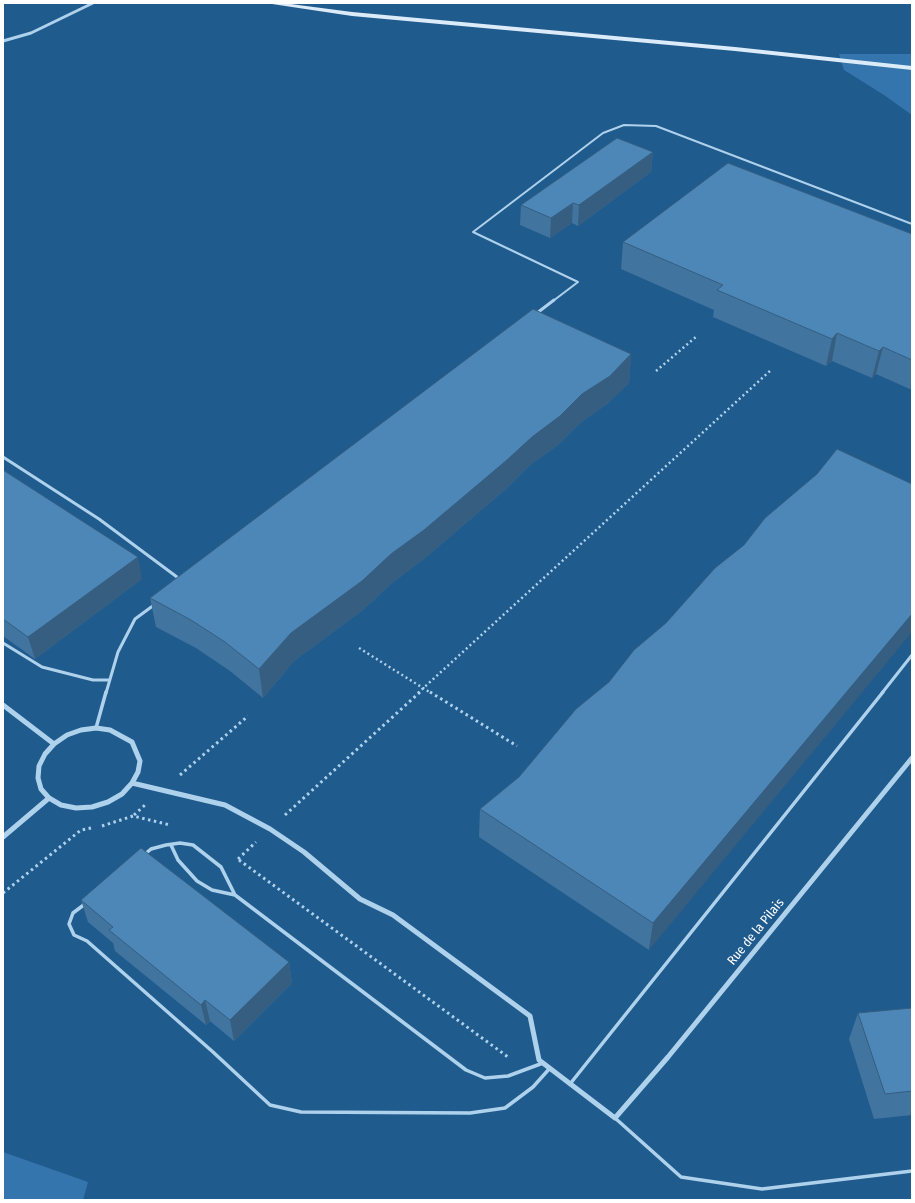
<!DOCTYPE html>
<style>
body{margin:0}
#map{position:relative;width:915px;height:1203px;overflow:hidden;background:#205b8e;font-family:"Fira Sans Condensed",sans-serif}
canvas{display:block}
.frame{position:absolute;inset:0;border:4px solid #fff;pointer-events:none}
</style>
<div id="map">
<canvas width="915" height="1203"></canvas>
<div class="frame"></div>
</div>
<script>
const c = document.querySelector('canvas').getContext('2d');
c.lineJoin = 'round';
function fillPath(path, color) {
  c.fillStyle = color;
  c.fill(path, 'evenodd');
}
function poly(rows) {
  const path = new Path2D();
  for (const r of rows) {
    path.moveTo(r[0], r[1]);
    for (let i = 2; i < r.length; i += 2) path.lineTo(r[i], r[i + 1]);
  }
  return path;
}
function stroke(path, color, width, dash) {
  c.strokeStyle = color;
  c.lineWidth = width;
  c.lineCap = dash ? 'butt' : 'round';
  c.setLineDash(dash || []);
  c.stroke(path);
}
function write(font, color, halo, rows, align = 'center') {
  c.font = font + ' "Fira Sans Condensed",sans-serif';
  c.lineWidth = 3.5;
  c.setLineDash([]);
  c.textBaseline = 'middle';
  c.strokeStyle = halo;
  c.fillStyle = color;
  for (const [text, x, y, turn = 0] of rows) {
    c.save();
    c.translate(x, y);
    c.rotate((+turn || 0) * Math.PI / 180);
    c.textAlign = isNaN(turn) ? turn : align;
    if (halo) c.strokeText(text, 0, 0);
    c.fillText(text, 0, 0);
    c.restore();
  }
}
fillPath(poly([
 [839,54,912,54,912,115,884,95,844,70],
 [3,1152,88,1182,83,1200,3,1200]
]), '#3375ac');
stroke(poly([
 [656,371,697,336],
 [359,648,431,693],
 [418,693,771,370]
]), '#aed1ec', 2.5, [2, 3]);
stroke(poly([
 [430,692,517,746],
 [180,775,248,716],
 [134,815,145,805],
 [285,815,420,692],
 [102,826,133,816,170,825],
 [238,859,256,842],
 [239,860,508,1057],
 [3,893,81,830,91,828]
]), '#aed1ec', 3, [2.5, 3.5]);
stroke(poly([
 [553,301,578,282,473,232,603,133,624,125,656,126,912,224]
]), '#aed1ec', 2);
stroke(poly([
 [537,313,554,300],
 [3,457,99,519,181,580],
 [3,643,42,667,93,680,109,680],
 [106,693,118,652,135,619,154,605],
 [882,693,912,655]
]), '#aed1ec', 3);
stroke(poly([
 [96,728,106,692],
 [171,845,178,860,197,881,212,890,235,895],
 [145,854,151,849,166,845,180,843,193,845,221,867,235,895,466,1070,485,1078,508,1076,543,1063],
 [85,904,73,913,69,924,74,935,87,941,213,1052,270,1105,301,1112,470,1113,505,1108,533,1087,550,1068],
 [570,1084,883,692],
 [615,1118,681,1177,762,1189,912,1171]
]), '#aed1ec', 3.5);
stroke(poly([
 [3,41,31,33,93,3]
]), '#aed1ec', 3);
stroke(poly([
 [3,705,54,744],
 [96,728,110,730,132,742,140,761,138,772,132,783,122,794,108,802,92,807,76,808,61,805,49,798,41,789,38,778,39,766,45,754,54,744,67,735,81,730,96,728],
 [132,783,225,805,270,829,304,852,360,899,393,915,530,1016,539,1060,615,1118,668,1057,912,758],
 [3,837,49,798]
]), '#aed1ec', 5);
fillPath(poly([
 [270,3,283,3,352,12,735,47,912,66,912,70,735,51,352,16,272,4,270,3]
]), '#dbebf9');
fillPath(poly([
 [653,152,651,172,578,226,572,223,550,238,520,225,521,205],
 [912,234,912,390,876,374,872,378,832,361,826,366,713,317,714,310,621,269,623,242],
 [631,354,629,383,607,404,580,423,558,445,530,465,506,489,425,558,392,583,363,610,294,661,263,698,230,671,196,648,156,627,150,598],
 [3,470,142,579,35,659,3,636],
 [715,568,649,950,479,837,480,809,519,777,609,682,666,623],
 [81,900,289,962,292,983,234,1041,210,1021,206,1025,115,951,113,943,88,922],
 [912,1008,912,1115,874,1119,849,1039,858,1013]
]), '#41749e');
fillPath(poly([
 [653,152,651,172,578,226,579,205],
 [573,203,572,223,550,238,551,218],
 [837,333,832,361,826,366,832,339],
 [883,347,876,374,872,378,879,351],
 [631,354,629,383,607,404,580,423,558,445,530,465,506,489,425,558,392,583,363,610,294,661,263,698,259,669,291,633,391,554,582,394],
 [3,460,5,467,3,468],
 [138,557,142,579,35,659,28,637],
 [912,614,912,632,649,950,653,923],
 [289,962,292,983,234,1041,230,1020],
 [205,1000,210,1021,206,1025,201,1005]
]), '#355e81');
const building = poly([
 [617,138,653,152,579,205,573,203,551,218,521,205,617,138],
 [728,163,912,234,912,360,883,347,879,351,837,333,832,339,717,290,723,285,623,242,728,163],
 [533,309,631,354,610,376,582,394,560,416,532,437,507,460,424,530,391,554,362,581,291,633,259,669,225,642,191,620,150,598,533,309],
 [837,449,912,484,912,614,653,923,480,809,519,777,576,709,609,682,634,650,666,623,715,568,744,545,765,518,817,474,837,449],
 [3,470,138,557,28,637,3,619,3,470],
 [141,848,289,962,230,1020,205,1000,201,1005,109,930,113,927,81,900,141,848],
 [912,1008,912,1091,885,1094,858,1013,912,1008]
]);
fillPath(building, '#4c87b8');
stroke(building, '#355e81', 1);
write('13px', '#fff', '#205b8e', [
 ["Rue de la Pilais",756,932,-51]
]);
</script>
